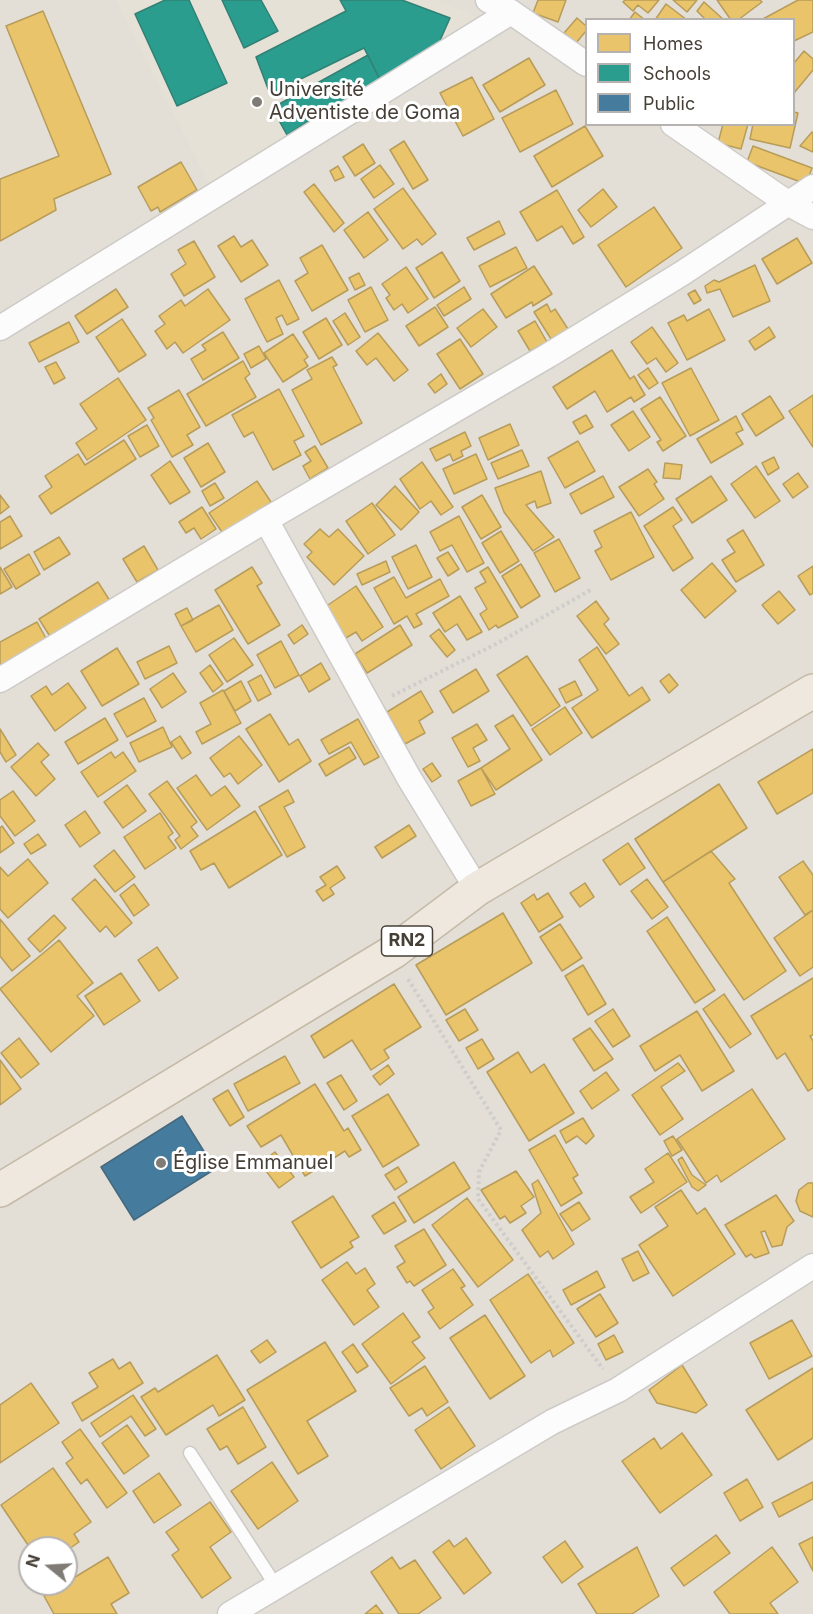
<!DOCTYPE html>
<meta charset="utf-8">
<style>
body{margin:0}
#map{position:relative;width:813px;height:1614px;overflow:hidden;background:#efeeea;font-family:Inter,sans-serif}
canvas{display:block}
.legend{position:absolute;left:585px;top:18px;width:210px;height:108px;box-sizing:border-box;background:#fff;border:2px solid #b5b2af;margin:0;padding:8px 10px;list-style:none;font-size:18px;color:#453f36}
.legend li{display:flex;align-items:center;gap:12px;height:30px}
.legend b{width:30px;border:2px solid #b5b2af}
.north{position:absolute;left:18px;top:1536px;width:60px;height:60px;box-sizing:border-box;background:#fff;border:2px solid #b5b2af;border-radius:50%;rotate:288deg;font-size:16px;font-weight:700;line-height:24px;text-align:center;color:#453f36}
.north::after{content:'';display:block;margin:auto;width:21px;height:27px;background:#807c75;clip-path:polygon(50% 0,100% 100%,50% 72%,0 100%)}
</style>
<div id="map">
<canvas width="813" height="1614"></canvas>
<ul class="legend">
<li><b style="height:16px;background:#e9c46a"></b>Homes</li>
<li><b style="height:16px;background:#2a9d8f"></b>Schools</li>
<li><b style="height:16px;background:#457b9d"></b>Public</li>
</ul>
<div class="north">N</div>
</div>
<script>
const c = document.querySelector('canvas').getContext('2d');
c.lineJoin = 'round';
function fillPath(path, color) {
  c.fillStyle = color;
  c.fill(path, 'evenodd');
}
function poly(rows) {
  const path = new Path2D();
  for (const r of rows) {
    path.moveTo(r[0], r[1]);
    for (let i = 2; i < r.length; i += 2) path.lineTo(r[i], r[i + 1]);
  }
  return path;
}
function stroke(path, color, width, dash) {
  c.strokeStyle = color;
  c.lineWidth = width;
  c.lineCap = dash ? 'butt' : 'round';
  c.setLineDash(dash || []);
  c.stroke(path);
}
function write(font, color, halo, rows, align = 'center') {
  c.font = font + ' Inter,sans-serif';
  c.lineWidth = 6;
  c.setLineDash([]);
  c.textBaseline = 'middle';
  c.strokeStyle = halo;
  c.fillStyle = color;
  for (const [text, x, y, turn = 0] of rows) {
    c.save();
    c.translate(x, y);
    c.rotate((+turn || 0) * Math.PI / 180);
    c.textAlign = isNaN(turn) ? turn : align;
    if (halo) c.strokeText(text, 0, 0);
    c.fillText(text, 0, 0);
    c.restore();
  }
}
fillPath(poly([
 [0,0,813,0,813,1614,0,1614],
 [586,20,794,20,794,124,586,124],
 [30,1548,66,1548,66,1584,30,1584]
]), '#e3dfd7');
fillPath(poly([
 [116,0,435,0,482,19,210,186]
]), '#e5e1d6');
const homes = poly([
 [538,0,566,0,558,22,533,13,538,0],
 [625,0,659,0,648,13,638,5,633,11,623,2,625,0],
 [673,0,697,0,687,12,673,0],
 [717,0,760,0,762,2,738,20,731,20,717,0],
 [798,0,813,0,813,32,794,41,794,20,761,20,798,0],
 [704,2,724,20,706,20,697,11,704,2],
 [666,4,687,20,655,20,666,4],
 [43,11,111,174,54,199,56,210,0,241,0,179,59,156,6,26,43,11],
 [635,12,645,20,629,20,635,12],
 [577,18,586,26,586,31,576,43,564,33,577,18],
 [804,51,813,59,813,70,794,93,794,63,804,51],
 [529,58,545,85,500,112,483,85,529,58],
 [472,77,494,119,463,136,440,93,472,77],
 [556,90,573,124,520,152,502,118,556,90],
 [794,112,798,113,790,148,750,139,753,124,794,124,794,112],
 [723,124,748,124,741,149,718,143,723,124],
 [585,126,603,156,552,187,534,156,585,126],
 [812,132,813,133,813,152,800,146,812,132],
 [404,141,428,180,413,189,390,150,404,141],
 [363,144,375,163,355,176,343,157,363,144],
 [753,146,812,168,806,184,747,162,753,146],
 [181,162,197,190,160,212,158,207,151,211,138,187,181,162],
 [380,165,394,184,374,198,361,179,380,165],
 [338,166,344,177,335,181,330,171,338,166],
 [314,184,344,223,334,232,304,192,314,184],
 [403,188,436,234,422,245,417,239,403,249,374,209,403,188],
 [603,189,617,207,591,227,578,210,603,189],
 [557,190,584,237,573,244,562,226,537,241,520,212,557,190],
 [654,207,682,248,626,287,598,245,654,207],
 [368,212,388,240,364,258,344,230,368,212],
 [499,221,505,234,474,250,467,238,499,221],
 [234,236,241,247,252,240,268,265,241,282,218,246,234,236],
 [797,238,812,263,777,284,762,259,797,238],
 [194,241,215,277,184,296,171,274,186,264,178,250,194,241],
 [322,245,348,290,312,311,295,281,308,273,300,258,322,245],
 [516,247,527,268,490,287,479,266,516,247],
 [442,252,460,281,434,298,416,268,442,252],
 [755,265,770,301,733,317,720,289,707,293,705,286,714,280,719,282,755,265],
 [534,266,552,294,533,306,532,302,506,318,491,294,534,266],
 [406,267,428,299,408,313,402,304,394,310,386,298,390,295,382,284,406,267],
 [359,273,365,285,355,290,349,278,359,273],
 [279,280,299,319,287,325,282,315,276,318,283,334,267,342,245,299,279,280],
 [371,287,388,320,365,332,348,300,371,287],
 [464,287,471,299,444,316,437,305,464,287],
 [116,289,128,307,87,334,75,316,116,289],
 [208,289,230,320,183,353,175,342,167,349,155,331,165,324,159,316,181,300,185,306,208,289],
 [695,290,701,300,694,304,688,294,695,290],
 [547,304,551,312,555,309,568,329,551,339,534,312,547,304],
 [435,307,448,327,419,346,406,326,435,307],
 [483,309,497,327,471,347,457,328,483,309],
 [709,309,725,340,687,360,668,323,684,315,687,321,709,309],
 [345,313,360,337,348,345,333,321,345,313],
 [326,318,342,345,319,359,303,332,326,318],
 [122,319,146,355,119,372,96,337,122,319],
 [535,321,547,342,530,351,518,331,535,321],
 [69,322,79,342,39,362,29,343,69,322],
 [652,327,678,363,666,372,656,358,647,364,631,342,652,327],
 [769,327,775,337,755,350,749,341,769,327],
 [223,332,239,358,203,380,191,359,206,350,202,345,223,332],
 [378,333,408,370,394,381,376,358,367,365,356,351,378,333],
 [293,334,308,357,304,360,308,366,283,382,264,353,293,334],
 [460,339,483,374,460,389,437,354,460,339],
 [259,346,266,359,251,368,244,354,259,346],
 [612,350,630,379,634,376,645,395,634,402,631,397,607,412,595,391,567,409,553,387,612,350],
 [332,357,337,365,333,367,362,423,321,445,292,390,312,379,307,370,332,357],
 [243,361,250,374,245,378,256,397,206,426,187,394,243,361],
 [56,362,65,378,54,384,45,367,56,362],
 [648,368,658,383,649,389,638,375,648,368],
 [691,368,719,420,690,436,662,383,691,368],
 [441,374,447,384,435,393,428,384,441,374],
 [118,378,146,420,87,460,76,443,97,429,80,404,118,378],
 [279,389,304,436,294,441,301,455,273,470,253,432,244,437,232,415,279,389],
 [179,390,200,427,187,435,193,445,172,457,151,420,154,418,148,408,179,390],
 [813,395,813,447,789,411,813,395],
 [770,396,784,418,756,436,742,414,770,396],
 [660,397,686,436,663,451,657,442,661,440,641,409,660,397],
 [633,411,650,437,629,451,611,425,633,411],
 [586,415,593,427,580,434,573,422,586,415],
 [736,416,743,430,736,433,743,444,711,463,697,439,736,416],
 [510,424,519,445,488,460,479,438,510,424],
 [147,425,159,446,140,457,128,436,147,425],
 [465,432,471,446,461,451,463,456,453,461,450,454,436,461,430,449,465,432],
 [124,440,136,459,51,514,39,496,52,487,45,476,78,454,85,465,124,440],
 [578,441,595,471,565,488,548,458,578,441],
 [208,443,225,472,201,487,184,458,208,443],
 [315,446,328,468,310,479,303,466,311,461,305,452,315,446],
 [522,450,529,466,498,479,491,463,522,450],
 [476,454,487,479,454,494,443,469,476,454],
 [774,457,779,468,768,475,762,463,774,457],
 [170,461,190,492,170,504,151,475,170,461],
 [422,462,453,507,441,515,431,501,420,509,400,479,422,462],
 [665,463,682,465,680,479,663,478,665,463],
 [756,466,780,501,755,518,731,484,756,466],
 [648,469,657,482,654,484,664,499,639,516,619,487,648,469],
 [541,471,551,503,537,508,535,501,526,505,554,537,533,551,504,512,495,488,541,471],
 [798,473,808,487,793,498,783,484,798,473],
 [603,476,614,497,581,514,570,494,603,476],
 [711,476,727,500,692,523,676,499,711,476],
 [257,481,271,502,224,535,209,513,257,481],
 [215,483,224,498,210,506,202,491,215,483],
 [395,486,419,512,401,530,376,505,395,486],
 [0,495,9,507,0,514,0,495],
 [482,495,501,527,481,539,462,507,482,495],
 [372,503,395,535,368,554,346,521,372,503],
 [202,507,216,529,201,539,194,528,186,533,179,522,202,507],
 [673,507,682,520,673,526,693,558,673,571,644,526,673,507],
 [631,512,654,557,611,580,595,551,602,547,594,531,631,512],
 [10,516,22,536,0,549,0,522,10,516],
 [459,516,484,563,467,572,452,545,440,551,430,532,459,516],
 [320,529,329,537,338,529,364,556,334,585,307,557,312,552,304,544,320,529],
 [743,530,764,565,736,582,722,560,735,552,727,540,743,530],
 [501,531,519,561,500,573,482,543,501,531],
 [59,537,70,554,44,570,34,552,59,537],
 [559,539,580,578,555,592,534,553,559,539],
 [416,545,432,577,408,589,392,557,416,545],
 [144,546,158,570,137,582,123,559,144,546],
 [448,552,459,569,448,576,437,558,448,552],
 [29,554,40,574,16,589,4,569,29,554],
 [386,561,390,572,362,585,357,574,386,561],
 [712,563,736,591,705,618,681,590,712,563],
 [521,564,540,596,521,608,502,576,521,564],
 [813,566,813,593,810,595,798,576,813,566],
 [0,567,12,587,0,594,0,567],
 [252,567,262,583,257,586,280,625,248,644,215,590,252,567],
 [488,567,518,617,498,628,496,625,489,630,480,614,487,609,475,588,486,582,480,572,488,567],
 [394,577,406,598,440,579,449,596,416,614,422,624,414,628,407,616,394,624,374,588,394,577],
 [98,582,110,601,51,638,39,619,98,582],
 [356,586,383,627,362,641,356,632,346,638,325,607,356,586],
 [779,591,795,610,778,624,762,605,779,591],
 [460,596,482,632,467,640,457,624,445,632,433,613,460,596],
 [596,601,609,619,604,624,619,644,606,654,577,616,596,601],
 [219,605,233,630,196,652,181,626,219,605],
 [187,608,193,620,181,626,175,614,187,608],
 [37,622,48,642,0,668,0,642,37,622],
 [302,625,308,634,294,644,288,635,302,625],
 [400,625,412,645,367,673,355,654,400,625],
 [439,629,455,650,447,657,430,636,439,629],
 [234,638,253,665,227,682,209,655,234,638],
 [281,641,299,675,275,688,257,655,281,641],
 [169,646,177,663,145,679,137,662,169,646],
 [597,647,629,696,642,687,650,700,592,738,572,708,598,690,579,660,597,647],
 [117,648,139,684,102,706,81,671,117,648],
 [527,656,560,706,531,726,497,675,527,656],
 [321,663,330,679,309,692,300,676,321,663],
 [210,665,223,684,213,692,200,673,210,665],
 [476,669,489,691,453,713,440,691,476,669],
 [173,673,186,692,162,708,150,689,173,673],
 [669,674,678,685,669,693,660,681,669,674],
 [261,675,271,694,258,701,248,682,261,675],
 [241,681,251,701,235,711,224,691,241,681],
 [575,681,582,695,566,703,559,689,575,681],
 [68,683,86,708,55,731,31,696,46,686,52,695,68,683],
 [223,690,241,723,202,744,196,732,211,724,200,703,223,690],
 [421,691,433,712,419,721,425,733,405,744,387,712,421,691],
 [144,698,156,721,127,737,114,714,144,698],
 [565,707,582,733,550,755,532,729,565,707],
 [270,714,289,745,298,739,311,761,279,782,246,729,270,714],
 [513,715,542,760,496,790,481,768,510,749,495,726,513,715],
 [105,718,118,740,78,764,65,742,105,718],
 [358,719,379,757,364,765,351,742,329,754,321,740,358,719],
 [477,724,487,740,473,748,480,761,468,767,452,738,477,724],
 [163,727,172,747,139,762,130,743,163,727],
 [0,729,16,755,6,762,0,752,0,729],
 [180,736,191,753,182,759,171,742,180,736],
 [239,736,262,765,238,784,230,773,224,777,210,758,239,736],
 [38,743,49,755,41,762,55,779,36,796,11,767,38,743],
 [349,747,356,758,326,776,319,764,349,747],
 [813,749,813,793,777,814,758,782,813,749],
 [111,752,115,758,123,752,136,771,98,797,81,772,111,752],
 [432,763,441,776,432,782,423,769,432,763],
 [481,768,495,794,471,806,458,781,481,768],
 [196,775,211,796,225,786,240,806,207,830,177,788,196,775],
 [167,781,197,822,191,827,198,836,181,849,175,840,180,836,149,794,167,781],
 [719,784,747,828,663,882,635,839,719,784],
 [127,785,146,811,123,828,104,802,127,785],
 [288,790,294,802,284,807,305,847,287,857,259,807,288,790],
 [13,791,35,821,15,836,0,816,0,800,13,791],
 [85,811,100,833,80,847,65,825,85,811],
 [255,811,282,855,229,888,214,863,201,870,190,851,255,811],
 [160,813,173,833,168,837,176,848,145,869,124,837,160,813],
 [409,825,416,836,382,858,375,847,409,825],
 [2,826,14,843,0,853,0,828,2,826],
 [38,834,46,845,31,854,24,844,38,834],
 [628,843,645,868,620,885,603,860,628,843],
 [114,850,135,877,115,892,94,866,114,850],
 [711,851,735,879,729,883,786,971,744,1000,663,882,711,851],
 [28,859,48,883,8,918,0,909,0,867,8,876,28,859],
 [803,861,813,875,813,910,805,915,779,877,803,861],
 [337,866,345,878,330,888,334,894,323,901,316,891,326,885,320,877,337,866],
 [95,879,132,923,115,937,106,926,100,932,72,899,95,879],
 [647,879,668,907,652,919,631,891,647,879],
 [585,883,594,897,580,907,570,893,585,883],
 [134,884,149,905,134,916,120,895,134,884],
 [548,893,563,917,539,932,521,903,534,894,537,900,548,893],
 [813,910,813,967,800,976,774,938,813,910],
 [503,913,532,963,446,1015,416,965,503,913],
 [54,915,66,928,40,952,28,939,54,915],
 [667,917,715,990,695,1003,647,931,667,917],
 [0,919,30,956,12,971,0,956,0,919],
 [560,924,582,958,562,971,540,937,560,924],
 [59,940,93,983,77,996,94,1016,51,1052,0,989,59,940],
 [157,947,178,978,159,991,138,960,157,947],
 [583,965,606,1004,588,1015,565,976,583,965],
 [121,973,140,1001,104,1025,85,996,121,973],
 [813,978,813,1035,810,1036,813,1041,813,1088,808,1091,785,1053,777,1059,751,1016,813,978],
 [394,984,421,1027,384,1050,389,1058,371,1070,352,1040,324,1058,311,1036,394,984],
 [724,994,751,1034,730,1048,703,1009,724,994],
 [465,1009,478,1030,459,1041,446,1020,465,1009],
 [613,1009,630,1036,613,1047,595,1021,613,1009],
 [697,1011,734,1071,702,1091,680,1055,655,1071,640,1046,697,1011],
 [590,1028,613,1059,594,1071,573,1039,590,1028],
 [19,1038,39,1064,21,1078,1,1053,19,1038],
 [482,1039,494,1059,478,1069,466,1048,482,1039],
 [518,1052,531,1073,544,1064,574,1113,529,1141,487,1072,518,1052],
 [285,1056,300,1083,248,1111,234,1084,285,1056],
 [0,1060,21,1089,0,1105,0,1060],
 [678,1063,685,1071,661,1087,683,1119,660,1135,632,1095,678,1063],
 [388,1065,394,1074,380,1085,373,1076,388,1065],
 [606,1072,619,1090,592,1109,580,1091,606,1072],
 [341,1075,357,1101,344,1110,327,1083,341,1075],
 [315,1084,344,1131,348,1128,361,1150,349,1157,345,1151,305,1176,281,1135,261,1147,247,1126,315,1084],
 [752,1089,785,1139,721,1182,717,1175,706,1183,677,1139,752,1089],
 [228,1090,244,1117,230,1126,213,1099,228,1090],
 [388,1094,419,1145,383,1167,352,1116,388,1094],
 [583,1118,594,1136,586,1144,577,1136,566,1143,560,1131,583,1118],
 [555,1135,578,1175,573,1178,582,1193,561,1206,529,1150,555,1135],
 [673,1136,682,1150,672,1156,664,1141,673,1136],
 [275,1152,294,1177,279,1188,260,1163,275,1152],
 [668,1153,687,1182,641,1213,630,1197,654,1182,645,1169,668,1153],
 [682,1157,692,1175,706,1185,698,1191,692,1187,678,1160,682,1157],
 [454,1162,470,1188,414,1223,398,1197,454,1162],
 [398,1167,407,1182,395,1190,385,1175,398,1167],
 [516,1171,534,1197,521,1206,526,1213,510,1223,505,1216,500,1219,481,1190,516,1171],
 [538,1180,574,1244,553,1259,548,1251,540,1257,522,1230,541,1213,532,1184,538,1180],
 [808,1183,813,1183,813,1217,800,1211,796,1201,799,1190,808,1183],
 [681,1190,697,1214,705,1208,735,1254,673,1296,639,1245,668,1226,655,1207,681,1190],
 [776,1195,794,1221,787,1227,782,1245,772,1247,765,1231,761,1232,769,1253,755,1258,751,1254,746,1257,725,1225,776,1195],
 [333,1196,359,1237,350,1242,353,1247,321,1268,292,1222,333,1196],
 [467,1198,513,1260,478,1287,432,1225,467,1198],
 [394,1202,406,1221,384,1234,372,1216,394,1202],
 [579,1202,590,1219,572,1231,560,1214,579,1202],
 [424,1229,446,1265,414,1286,410,1281,407,1283,397,1267,405,1262,395,1246,424,1229],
 [638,1251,649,1273,633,1281,622,1259,638,1251],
 [347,1262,356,1274,365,1268,375,1284,367,1290,379,1307,354,1325,322,1280,347,1262],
 [453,1269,465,1286,461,1288,473,1305,440,1329,428,1312,434,1308,422,1290,453,1269],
 [597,1271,605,1287,571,1305,563,1290,597,1271],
 [528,1274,574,1343,553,1357,550,1350,531,1363,490,1300,528,1274],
 [600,1294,618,1323,596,1337,577,1309,600,1294],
 [403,1313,420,1337,412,1342,425,1358,391,1384,362,1344,403,1313],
 [485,1315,525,1376,490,1399,450,1338,485,1315],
 [792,1320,812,1356,769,1379,750,1343,792,1320],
 [614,1335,623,1352,606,1360,598,1344,614,1335],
 [267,1340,276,1352,260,1363,251,1351,267,1340],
 [325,1342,356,1391,307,1421,328,1456,298,1474,247,1390,325,1342],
 [353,1344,368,1366,357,1373,342,1352,353,1344],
 [217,1355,245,1400,219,1416,213,1405,166,1435,141,1397,155,1388,158,1392,217,1355],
 [113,1359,119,1369,130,1362,143,1383,82,1421,72,1403,98,1387,89,1373,113,1359],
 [682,1365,707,1405,696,1413,657,1403,649,1390,682,1365],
 [425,1366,448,1402,427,1416,422,1408,409,1416,390,1388,425,1366],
 [813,1368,813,1438,778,1460,746,1410,813,1368],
 [31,1383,59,1423,0,1463,0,1405,31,1383],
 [133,1395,156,1429,145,1436,131,1416,100,1437,91,1423,133,1395],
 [243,1407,266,1447,238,1464,227,1446,220,1450,207,1429,243,1407],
 [449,1407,475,1446,441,1469,415,1430,449,1407],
 [127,1425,149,1456,124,1474,102,1443,127,1425],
 [80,1429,127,1493,107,1508,87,1479,81,1484,66,1463,73,1458,62,1442,80,1429],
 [682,1433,712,1475,660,1513,622,1461,654,1438,661,1449,682,1433],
 [272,1462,298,1501,258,1529,231,1491,272,1462],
 [53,1468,91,1522,74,1534,79,1542,66,1551,66,1548,30,1548,1,1505,53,1468],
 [159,1473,181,1505,154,1523,133,1491,159,1473],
 [747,1479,763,1507,740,1521,724,1493,747,1479],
 [813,1482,813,1499,779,1517,772,1503,813,1482],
 [210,1502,231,1532,210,1547,231,1578,202,1598,172,1555,179,1550,166,1532,210,1502],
 [716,1535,730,1553,684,1586,671,1568,716,1535],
 [813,1537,813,1571,799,1544,813,1537],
 [466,1538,491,1573,464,1594,433,1552,449,1540,454,1547,466,1538],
 [565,1541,583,1567,562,1583,543,1557,565,1541],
 [637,1547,659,1596,632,1614,597,1614,578,1584,637,1547],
 [772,1547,798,1582,770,1603,778,1614,730,1614,714,1592,772,1547],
 [108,1557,129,1593,111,1604,117,1614,54,1614,44,1596,108,1557],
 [392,1557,400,1569,415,1560,441,1598,418,1614,399,1614,371,1572,392,1557],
 [376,1605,383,1614,365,1614,376,1605]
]);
fillPath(homes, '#e9c46a');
stroke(homes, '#b89c5a', 1.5);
const schools = poly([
 [165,0,189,0,227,83,177,106,135,14,165,0],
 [222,0,261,0,278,31,244,48,222,0],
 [340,0,402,0,450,18,438,45,381,82,364,48,270,94,256,57,346,11,340,0],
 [368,55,381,82,315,117,287,135,272,108,368,55]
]);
fillPath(schools, '#2a9d8f');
stroke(schools, '#328174', 1.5);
const public = poly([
 [182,1116,215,1169,134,1220,101,1167,182,1116]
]);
fillPath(public, '#457b9d');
stroke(public, '#45697e', 1.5);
const service = poly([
 [190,1453,276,1586]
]);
const minor = poly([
 [488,0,511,12,586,64],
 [673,124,789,204,813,217],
 [0,328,511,12],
 [266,520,409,778,477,889],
 [0,680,266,520,549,355,681,274,813,187],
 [230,1614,552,1422,618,1390,813,1266]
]);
const trunk = poly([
 [0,1190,393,952,477,889,813,691]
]);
stroke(service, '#cdcbc7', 15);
stroke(minor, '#cdcbc7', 27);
stroke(trunk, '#c5baa7', 36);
stroke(poly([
 [392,696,498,643,592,589],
 [408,979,501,1130,479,1172,478,1199,603,1369]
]), '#d0cecb', 4, [3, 3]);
stroke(service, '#fdfcfc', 12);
stroke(minor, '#fdfcfc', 24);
stroke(trunk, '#eee8df', 33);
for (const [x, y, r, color] of [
 [257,102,6,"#807c75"],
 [161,1163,6,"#807c75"]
]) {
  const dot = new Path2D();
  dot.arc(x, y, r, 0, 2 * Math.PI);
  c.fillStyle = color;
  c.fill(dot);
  stroke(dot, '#fff', 2);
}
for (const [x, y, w] of [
 [407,941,51]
]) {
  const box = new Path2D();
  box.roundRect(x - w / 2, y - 15, w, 30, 4.5);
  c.fillStyle = '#fff';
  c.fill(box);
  stroke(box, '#453f36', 1.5);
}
write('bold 18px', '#453f36', null, [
 ["RN2",407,941]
]);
write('20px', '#453f36', '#fff', [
 ["Université",269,90],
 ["Adventiste de Goma",269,113],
 ["Église Emmanuel",173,1163]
], 'left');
</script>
